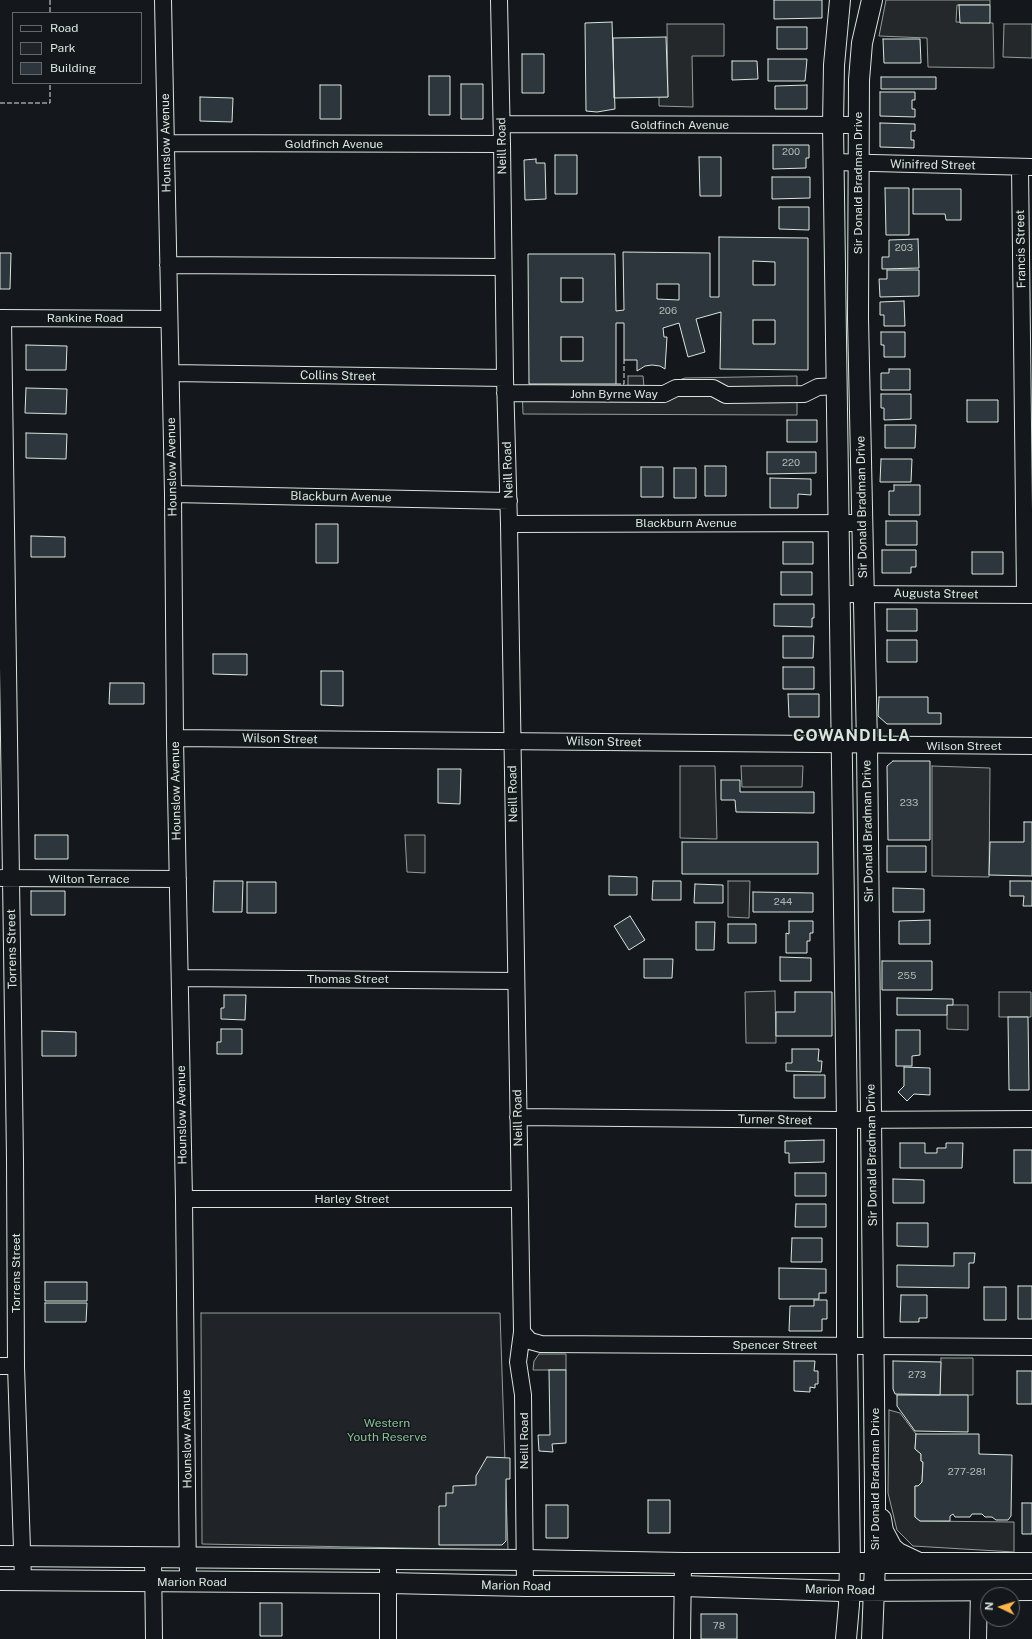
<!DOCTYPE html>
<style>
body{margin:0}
#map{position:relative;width:1032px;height:1639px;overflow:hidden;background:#14181c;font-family:"Public Sans",sans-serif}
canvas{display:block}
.legend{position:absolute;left:12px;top:12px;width:130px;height:72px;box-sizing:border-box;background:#14181c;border:1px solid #626a69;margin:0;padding:5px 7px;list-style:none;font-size:12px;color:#d8e6dc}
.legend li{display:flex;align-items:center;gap:8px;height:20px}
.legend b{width:20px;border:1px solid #626a69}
.north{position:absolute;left:980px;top:1587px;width:40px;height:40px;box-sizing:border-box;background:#14181c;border:1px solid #626a69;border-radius:50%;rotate:274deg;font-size:11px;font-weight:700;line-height:16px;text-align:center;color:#d8e6dc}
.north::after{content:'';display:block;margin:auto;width:14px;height:18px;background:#ffb74d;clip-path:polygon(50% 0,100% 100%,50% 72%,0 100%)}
</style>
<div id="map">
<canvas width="1032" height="1639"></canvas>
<ul class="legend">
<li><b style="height:5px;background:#14181c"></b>Road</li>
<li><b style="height:11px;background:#202428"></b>Park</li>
<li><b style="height:11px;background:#2c363c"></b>Building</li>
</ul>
<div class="north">N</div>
</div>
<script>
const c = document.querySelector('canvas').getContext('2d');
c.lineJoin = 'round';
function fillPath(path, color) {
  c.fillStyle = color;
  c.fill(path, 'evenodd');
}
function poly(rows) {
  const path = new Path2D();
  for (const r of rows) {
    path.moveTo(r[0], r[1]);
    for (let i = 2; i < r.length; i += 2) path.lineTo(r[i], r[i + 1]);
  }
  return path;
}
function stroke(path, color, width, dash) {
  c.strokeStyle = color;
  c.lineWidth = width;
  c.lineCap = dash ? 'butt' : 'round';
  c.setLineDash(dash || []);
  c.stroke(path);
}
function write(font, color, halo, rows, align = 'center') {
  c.font = font + ' "Public Sans",sans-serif';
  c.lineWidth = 3;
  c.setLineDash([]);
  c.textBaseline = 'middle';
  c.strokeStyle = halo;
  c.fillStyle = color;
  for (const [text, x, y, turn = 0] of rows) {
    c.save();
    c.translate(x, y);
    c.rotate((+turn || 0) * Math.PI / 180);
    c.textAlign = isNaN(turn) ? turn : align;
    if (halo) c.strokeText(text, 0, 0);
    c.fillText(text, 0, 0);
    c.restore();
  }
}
const green = poly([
 [201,1313,500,1313,508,1550,202,1544,201,1313]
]);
fillPath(green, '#202428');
stroke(green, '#939e99', 1);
const parking = poly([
 [886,0,990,0,990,5,957,5,956,22,993,23,994,68,928,67,927,38,879,36,886,0],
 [667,24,724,24,724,56,692,56,693,107,659,106,659,97,668,97,667,24],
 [1004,24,1032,24,1032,58,1003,57,1004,24],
 [628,376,643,376,644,387,659,387,685,378,797,376,797,415,523,414,522,386,628,386,628,376],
 [680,766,715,766,717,839,680,838,680,766],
 [741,766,803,766,802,787,742,787,741,766],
 [932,766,990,768,989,877,932,876,932,766],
 [405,835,425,835,425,873,407,872,405,835],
 [728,881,750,881,749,918,728,917,728,881],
 [775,991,776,1043,746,1043,745,992,775,991],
 [999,992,1031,992,1031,1017,999,1017,999,992],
 [947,1005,968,1005,968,1030,947,1029,947,1005],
 [539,1354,566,1354,566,1370,533,1370,534,1361,539,1354],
 [941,1358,973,1358,973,1395,940,1395,941,1358],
 [889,1410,900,1413,916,1434,915,1449,921,1454,921,1461,923,1462,922,1482,918,1486,915,1486,915,1517,920,1521,1014,1522,1014,1552,913,1546,897,1530,888,1493,889,1410]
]);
fillPath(parking, '#24282b');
stroke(parking, '#939e99', 1);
const building = poly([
 [774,0,822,0,822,18,774,19,774,0],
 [959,5,990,5,990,23,960,23,959,5],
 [612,22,615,109,597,112,586,111,585,23,612,22],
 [777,27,807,27,807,49,777,49,777,27],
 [666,37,668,97,614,98,613,38,666,37],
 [883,39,920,39,921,63,884,63,883,39],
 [522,54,544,54,544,93,522,93,522,54],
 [768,59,807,59,805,81,768,81,768,59],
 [732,61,757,61,758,79,732,80,732,61],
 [429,76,450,76,450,115,429,115,429,76],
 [881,77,936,77,936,89,881,89,881,77],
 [461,84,483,84,483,119,461,119,461,84],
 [320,85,341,85,341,119,320,119,320,85],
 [807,85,807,109,775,109,775,86,807,85],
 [880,92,915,92,915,100,912,100,912,109,915,109,915,117,880,116,880,92],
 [200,97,233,98,232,122,200,121,200,97],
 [880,123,915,124,915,131,911,131,911,140,914,140,914,148,880,147,880,123],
 [773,145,809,145,809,158,806,158,806,168,773,169,773,145],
 [555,155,577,155,577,194,555,194,555,155],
 [699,157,721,157,721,196,700,196,699,157],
 [536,159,536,163,545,163,546,199,525,200,524,160,536,159],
 [772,177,810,177,810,198,772,199,772,177],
 [885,188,909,188,909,235,886,235,885,188],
 [913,189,961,189,961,220,946,220,945,214,913,214,913,189],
 [779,207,809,207,809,230,779,229,779,207],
 [719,237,808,238,808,370,720,369,721,312,696,319,705,352,688,357,679,323,663,328,664,337,667,337,665,369,660,366,652,365,645,366,637,371,637,360,624,360,624,323,616,323,616,384,529,384,528,254,615,254,616,311,624,310,623,252,710,253,710,297,719,297,719,237],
 [753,261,775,262,775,285,753,285,753,261],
 [561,278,583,278,583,302,561,302,561,278],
 [657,284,679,284,679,300,657,299,657,284],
 [753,320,775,320,775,344,753,344,753,320],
 [561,337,583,337,583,361,561,361,561,337],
 [918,239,919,268,882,269,882,257,889,257,889,240,918,239],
 [0,253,11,253,10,289,0,289,0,253],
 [887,270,919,270,919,296,880,297,879,279,887,279,887,270],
 [904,301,905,326,884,326,884,315,880,315,880,302,904,301],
 [881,332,905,332,905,357,884,357,884,345,881,345,881,332],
 [26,345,67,346,66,370,26,370,26,345],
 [889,369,910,369,910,390,881,390,881,373,889,373,889,369],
 [26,388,67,389,66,414,25,413,26,388],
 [881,394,911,394,911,419,884,420,884,408,881,408,881,394],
 [967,400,998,400,998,422,967,422,967,400],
 [787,420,817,420,817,442,787,442,787,420],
 [885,425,916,425,915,448,885,448,885,425],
 [26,433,67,434,66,459,26,458,26,433],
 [767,452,816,452,816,473,767,474,767,452],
 [881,459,912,459,911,482,880,482,881,459],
 [705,466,726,466,726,496,705,496,705,466],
 [641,467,663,467,663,497,641,497,641,467],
 [674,468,696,468,696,498,674,498,674,468],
 [770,478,811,479,811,495,798,494,798,508,770,508,770,478],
 [894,485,920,485,920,515,889,515,889,491,894,491,894,485],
 [886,521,917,521,917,545,886,545,886,521],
 [316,524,338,524,338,563,316,563,316,524],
 [31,536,65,537,65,557,31,557,31,536],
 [783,542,813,542,813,564,783,564,783,542],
 [882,550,916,550,916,567,911,567,911,573,882,573,882,550],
 [972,552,1003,552,1003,574,972,574,972,552],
 [781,572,812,572,812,595,781,595,781,572],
 [774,604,814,604,814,618,812,618,812,627,774,626,774,604],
 [887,609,917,609,917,631,887,631,887,609],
 [783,636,814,636,813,658,783,658,783,636],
 [887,640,917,640,917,662,887,662,887,640],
 [213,654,247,654,247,675,213,674,213,654],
 [783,667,814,667,814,689,783,689,783,667],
 [321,671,343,671,343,706,321,705,321,671],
 [110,683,144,683,144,704,109,704,110,683],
 [788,694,819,694,819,717,789,717,788,694],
 [879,697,928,697,928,713,941,713,941,724,887,724,878,716,879,697],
 [893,761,930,761,930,840,888,840,887,766,893,761],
 [438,769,461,769,460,804,438,803,438,769],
 [721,780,740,780,740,792,814,792,814,813,736,812,735,800,721,800,721,780],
 [1024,822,1032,822,1032,876,989,875,990,842,1024,842,1024,822],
 [35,835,68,835,68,859,35,859,35,835],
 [682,842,818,842,818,874,682,874,682,842],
 [887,846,926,846,926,872,887,872,887,846],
 [609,876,637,877,637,895,609,895,609,876],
 [214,881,243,881,242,912,213,912,214,881],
 [653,881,681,881,681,900,652,900,653,881],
 [1010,881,1032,881,1032,906,1023,906,1024,896,1010,896,1010,881],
 [247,882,276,882,276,913,247,913,247,882],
 [695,884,723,885,723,903,694,903,695,884],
 [893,888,924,889,924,912,893,912,893,888],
 [31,891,65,891,65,915,31,915,31,891],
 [753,892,813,893,813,912,753,912,753,892],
 [630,916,645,940,629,950,614,926,630,916],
 [930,920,930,944,899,944,899,921,930,920],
 [789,921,813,921,813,933,810,933,810,941,807,941,807,953,786,953,786,933,789,934,789,921],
 [696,922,715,922,714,950,696,950,696,922],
 [728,924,756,924,756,943,728,943,728,924],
 [780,957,811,958,811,981,780,981,780,957],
 [644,959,673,959,672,978,644,978,644,959],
 [882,961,932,961,932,990,882,990,882,961],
 [795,992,832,992,832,1036,776,1036,776,1012,795,1012,795,992],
 [224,995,246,995,245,1020,221,1019,221,1008,224,1008,224,995],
 [897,998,953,999,953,1005,947,1005,947,1015,897,1015,897,998],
 [1008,1017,1028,1017,1029,1090,1009,1090,1008,1017],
 [221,1029,242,1029,242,1054,217,1054,217,1042,221,1042,221,1029],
 [896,1030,920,1030,920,1055,912,1056,912,1066,896,1066,896,1030],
 [42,1031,76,1032,76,1056,42,1056,42,1031],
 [792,1049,819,1049,818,1061,822,1061,821,1072,786,1071,786,1063,792,1063,792,1049],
 [904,1067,930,1068,930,1095,914,1094,907,1101,898,1092,904,1086,904,1067],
 [794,1075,825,1075,825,1098,794,1098,794,1075],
 [824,1140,824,1162,789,1163,789,1153,785,1153,785,1141,824,1140],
 [900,1143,925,1143,925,1153,937,1153,937,1148,946,1148,946,1143,963,1143,962,1168,900,1168,900,1143],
 [1014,1150,1032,1150,1032,1183,1014,1183,1014,1150],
 [795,1173,826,1173,826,1196,795,1196,795,1173],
 [893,1179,924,1180,924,1203,893,1203,893,1179],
 [796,1204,826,1204,826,1227,795,1227,796,1204],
 [897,1223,928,1223,928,1247,897,1246,897,1223],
 [792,1238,822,1238,822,1262,791,1262,792,1238],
 [954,1253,975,1253,974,1263,969,1263,969,1288,897,1287,897,1265,954,1266,954,1253],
 [779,1268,826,1269,826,1293,819,1293,819,1299,779,1299,779,1268],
 [45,1282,87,1282,87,1301,45,1301,45,1282],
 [1018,1286,1032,1286,1032,1319,1018,1319,1018,1286],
 [984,1287,1006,1287,1006,1320,984,1320,984,1287],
 [901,1295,927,1295,927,1318,919,1318,919,1322,900,1322,901,1295],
 [814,1300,827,1300,827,1319,822,1319,822,1331,789,1331,790,1306,814,1306,814,1300],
 [45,1303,87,1303,86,1322,45,1322,45,1303],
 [794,1361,815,1361,814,1371,818,1371,818,1384,815,1384,815,1388,810,1387,810,1392,794,1391,794,1361],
 [893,1361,941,1362,940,1395,895,1394,893,1389,893,1361],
 [549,1370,566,1370,566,1443,552,1444,553,1452,539,1451,538,1435,550,1435,549,1370],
 [1017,1371,1032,1371,1032,1404,1017,1404,1017,1371],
 [897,1395,968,1395,968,1432,915,1431,897,1406,897,1395],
 [916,1434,979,1434,979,1454,1012,1455,1011,1516,1008,1520,996,1520,992,1517,985,1517,982,1514,972,1514,970,1517,955,1517,953,1514,950,1516,950,1521,920,1521,915,1517,915,1486,918,1486,922,1482,923,1462,921,1461,921,1454,915,1449,916,1434],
 [487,1457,510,1458,510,1479,506,1479,506,1541,502,1545,439,1545,439,1506,446,1506,446,1493,453,1493,453,1486,476,1485,476,1476,487,1457],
 [648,1500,670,1500,670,1533,648,1533,648,1500],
 [1022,1503,1032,1503,1032,1534,1022,1534,1022,1503],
 [546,1505,568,1505,568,1538,546,1538,546,1505],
 [260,1603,282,1603,282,1636,260,1636,260,1603],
 [701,1614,737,1614,737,1639,701,1639,701,1614]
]);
fillPath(building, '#2c363c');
stroke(building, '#d8e6dc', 1);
const minor = poly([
 [163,0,173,494,175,738,184,1199,188,1581],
 [499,0,502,144,505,378,509,524,522,1332,518,1362,523,1395,525,1586],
 [502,124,858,125],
 [166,143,502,144],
 [833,162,1032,167],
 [1020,167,1025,595],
 [168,265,503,267],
 [0,318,169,319],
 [3,318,15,1159,16,1366,23,1580],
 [171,373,505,378],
 [505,393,664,394,676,388,713,388,726,395,804,394,818,387,837,386],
 [173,494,509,501],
 [509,524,863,523],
 [840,594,1032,595],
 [175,738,1032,746],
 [2,878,178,879],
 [180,978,516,981],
 [518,1117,838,1120,1032,1119],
 [184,1199,520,1199],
 [522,1332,530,1341,541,1344,1032,1347],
 [0,1366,16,1366],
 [153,1556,154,1639],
 [388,1639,388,1559],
 [682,1639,683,1563],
 [978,1639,979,1590]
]);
const major = poly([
 [840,0,834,65,833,125,847,1121,847,1346,850,1563,849,1605,846,1639],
 [872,0,862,43,859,80,858,318,867,745,875,1488,875,1563,872,1639],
 [881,1519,883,1531,892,1548,898,1553,917,1562],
 [0,1556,525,1560,683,1563,1032,1563],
 [0,1580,388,1583,525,1586,682,1586,842,1591,1032,1590]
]);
stroke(minor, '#d8e6dc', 18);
stroke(major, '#d8e6dc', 22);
stroke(minor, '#14181c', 16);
stroke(major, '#14181c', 20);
stroke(poly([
 [50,0,50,13],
 [0,103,50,103,50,83],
 [616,384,624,384,624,360]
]), '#d8e6dc', 1, [5, 2]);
write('10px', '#adbab4', null, [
 ["200",791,152],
 ["203",904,248],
 ["206",668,311],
 ["220",791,463],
 ["233",909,803],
 ["244",783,902],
 ["255",907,976],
 ["273",917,1375],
 ["277-281",967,1472],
 ["78",719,1626]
]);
write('12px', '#d8e6dc', '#14181c', [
 ["Goldfinch Avenue",680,125],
 ["Hounslow Avenue",166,143,-91],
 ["Goldfinch Avenue",334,144],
 ["Neill Road",502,146,-91],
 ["Winifred Street",933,165,1],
 ["Sir Donald Bradman Drive",858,183,-90],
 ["Francis Street",1021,249,-91],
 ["Rankine Road",85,318],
 ["Collins Street",338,376,1],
 ["John Byrne Way",614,394],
 ["Hounslow Avenue",172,467,-91],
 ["Neill Road",508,470,-92],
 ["Blackburn Avenue",341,497,1],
 ["Sir Donald Bradman Drive",862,507,-91],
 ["Blackburn Avenue",686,523],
 ["Augusta Street",936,594,1],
 ["Wilson Street",280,739,1],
 ["Wilson Street",604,742,1],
 ["Wilson Street",964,746],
 ["Hounslow Avenue",176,791,-91],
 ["Neill Road",513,794,-91],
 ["Sir Donald Bradman Drive",868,831,-91],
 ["Wilton Terrace",89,879],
 ["Torrens Street",12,949,-91],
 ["Thomas Street",348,979],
 ["Hounslow Avenue",182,1115,-91],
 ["Neill Road",518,1118,-91],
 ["Turner Street",775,1120,1],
 ["Sir Donald Bradman Drive",872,1155,-91],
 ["Harley Street",352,1199],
 ["Torrens Street",16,1273,-90],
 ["Spencer Street",775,1345],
 ["Hounslow Avenue",187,1439,-91],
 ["Neill Road",524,1441,-90],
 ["Sir Donald Bradman Drive",875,1479,-90],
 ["Marion Road",192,1582],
 ["Marion Road",516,1586,1],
 ["Marion Road",840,1590,1]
]);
write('12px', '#8ac095', '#14181c', [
 ["Western",387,1423],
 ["Youth Reserve",387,1437]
]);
c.letterSpacing = '1px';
write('bold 16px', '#d8e6dc', '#14181c', [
 ["COWANDILLA",852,736]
]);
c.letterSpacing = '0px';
</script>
